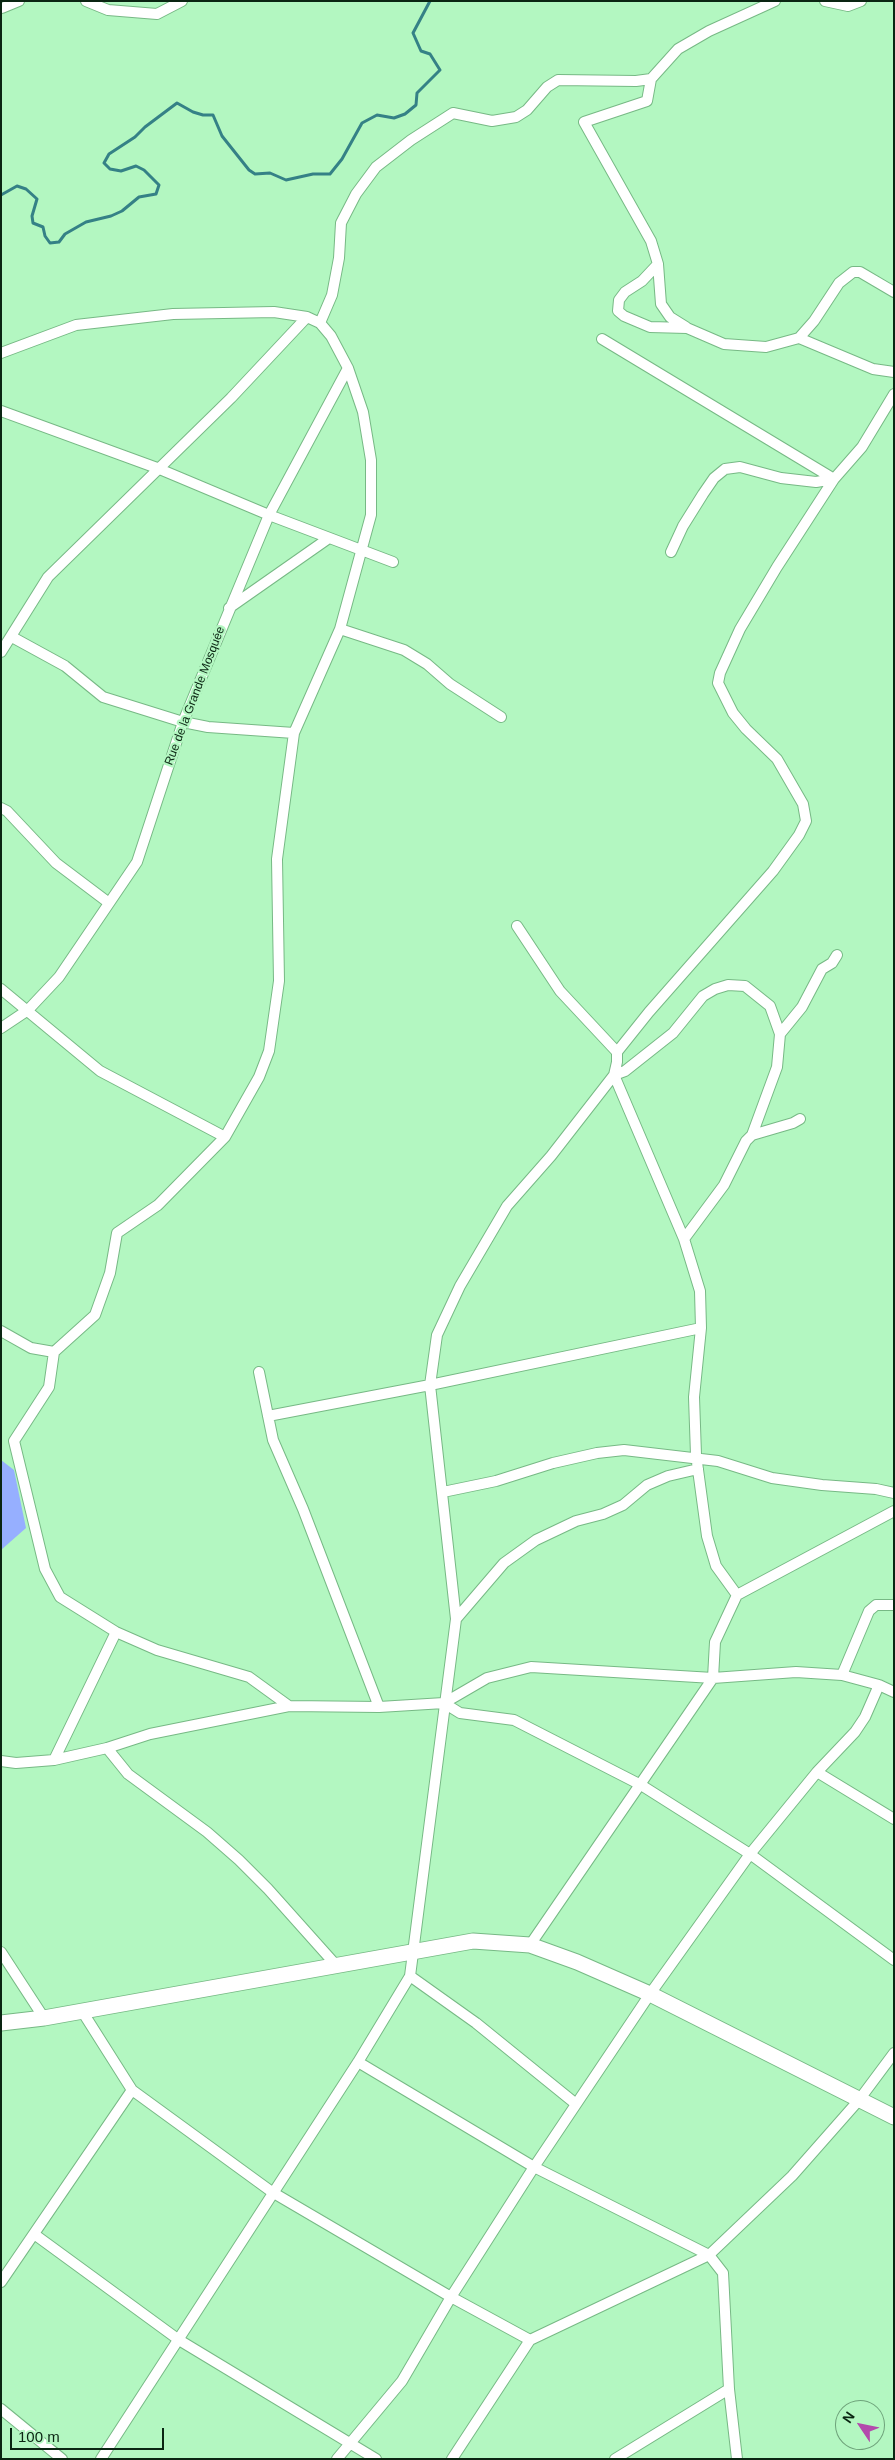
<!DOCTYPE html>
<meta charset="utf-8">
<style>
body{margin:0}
#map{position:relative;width:895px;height:2460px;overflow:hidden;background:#b3f7c1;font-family:Helvetica,sans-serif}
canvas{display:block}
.frame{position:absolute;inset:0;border:2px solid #0a2512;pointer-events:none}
.north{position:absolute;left:835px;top:2400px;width:50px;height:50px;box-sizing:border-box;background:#b3f7c1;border:1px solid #6fa37b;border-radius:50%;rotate:304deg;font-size:14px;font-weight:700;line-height:20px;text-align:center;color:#0a2512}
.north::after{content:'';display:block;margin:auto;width:18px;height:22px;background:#b34aac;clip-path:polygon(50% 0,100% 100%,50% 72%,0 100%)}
.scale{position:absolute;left:10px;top:2428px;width:154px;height:22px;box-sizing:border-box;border:2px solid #0a2512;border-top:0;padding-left:6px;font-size:15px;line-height:18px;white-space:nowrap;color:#0a2512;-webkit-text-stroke:4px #b3f7c1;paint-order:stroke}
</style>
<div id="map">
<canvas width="895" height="2460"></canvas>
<div class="frame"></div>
<div class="north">N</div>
<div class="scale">100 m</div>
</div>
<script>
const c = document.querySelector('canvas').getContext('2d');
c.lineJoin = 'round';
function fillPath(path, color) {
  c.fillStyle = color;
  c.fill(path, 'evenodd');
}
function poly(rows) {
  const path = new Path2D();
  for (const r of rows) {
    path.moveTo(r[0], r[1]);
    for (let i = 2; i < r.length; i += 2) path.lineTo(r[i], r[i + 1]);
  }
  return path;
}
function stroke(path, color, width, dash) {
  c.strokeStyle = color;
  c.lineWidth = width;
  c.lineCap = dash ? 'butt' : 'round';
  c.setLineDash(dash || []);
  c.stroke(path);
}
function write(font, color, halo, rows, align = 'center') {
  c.font = font + ' Helvetica,sans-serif';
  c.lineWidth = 4.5;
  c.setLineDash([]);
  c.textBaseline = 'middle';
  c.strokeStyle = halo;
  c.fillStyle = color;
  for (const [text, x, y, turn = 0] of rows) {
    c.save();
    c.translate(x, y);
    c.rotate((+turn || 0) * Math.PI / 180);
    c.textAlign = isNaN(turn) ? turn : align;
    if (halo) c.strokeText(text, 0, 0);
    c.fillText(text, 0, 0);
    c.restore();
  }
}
fillPath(poly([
 [1,1460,14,1470,26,1528,1,1550]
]), '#96afff');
stroke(poly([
 [1,195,17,186,26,189,37,199,32,216,33,223,43,227,45,236,50,243,59,242,65,234,86,222,111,216,122,211,139,197,156,194,159,185,144,170,136,166,121,171,110,169,104,163,109,154,135,137,145,127,177,103,193,112,203,115,213,115,222,136,249,170,255,174,270,173,286,180,313,174,330,174,342,159,362,123,377,115,394,118,405,114,416,105,417,93,440,70,430,54,421,51,413,33,430,1]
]), '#358186', 3);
const street = poly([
 [86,1,108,10,157,14,182,1],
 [825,1,848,6,861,1],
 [2,8,19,1],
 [651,79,678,49,709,31,775,1],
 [658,264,661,304,670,317,686,327],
 [320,323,332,295,339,258,341,223,356,194,376,167,411,140,453,113,492,121,516,117,527,110,547,87,558,80,636,81,651,79,647,101,584,122,651,241,658,264,642,281,625,292,619,300,618,311,624,316,650,327,687,328,724,344,766,347,799,338,814,321,839,283,853,272,860,272,894,292],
 [799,338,873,369,894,372],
 [602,339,834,479,777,567,740,629,720,673,718,683,733,713,746,729,777,759,803,804,806,821,799,835,773,871,649,1012,617,1052],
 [1,353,76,325,173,314,274,312,307,317,320,323,331,336,348,368,363,412,371,460,371,515,340,629,294,733,277,859,279,981,269,1051,259,1077,225,1137,158,1205,117,1233,110,1273,95,1315,54,1352,31,1348,1,1331],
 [1,411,157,468,269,515,393,562],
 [671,552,683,526,703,494,714,478,725,469,740,467,781,478,816,482,834,479,862,447,894,394],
 [229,608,329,538],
 [340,629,404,650,427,664,450,684,501,717],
 [12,637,65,666,103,697,183,722,208,727,294,733],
 [1,652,48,577,231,398,307,317],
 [1,808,7,811,56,863,109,903],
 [1,989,100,1071,225,1137],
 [1,1028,28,1010,59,977,137,862,183,722,269,515,348,368],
 [780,1034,802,1007,822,969,832,963,837,955],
 [684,1239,724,1185,746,1141,752,1135,793,1123,800,1119],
 [54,1352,49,1387,14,1441,45,1569,60,1597,116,1632,157,1650,249,1677,289,1706],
 [259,1372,273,1440,303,1509,379,1707],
 [268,1416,430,1385,701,1328],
 [443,1492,496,1481,553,1463,597,1453,624,1450,718,1461,772,1478,822,1485,876,1489,894,1493],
 [737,1595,716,1566,707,1536,696,1455,694,1397,701,1328,700,1291,684,1239,614,1075,625,1071,673,1033,703,996,715,989,728,985,745,986,770,1006,780,1034,777,1067,752,1135],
 [456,1619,504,1563,536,1540,576,1521,603,1514,623,1505,647,1485,668,1476,698,1469],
 [842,1675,869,1611,876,1605,894,1605],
 [444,1703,460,1713,514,1720,641,1785,750,1854,894,1960],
 [107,1748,128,1774,207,1832,239,1860,268,1889,335,1964],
 [54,1760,116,1632],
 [1,1761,16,1763,54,1760,107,1748,150,1734,289,1706,379,1707,444,1703,487,1678,531,1667,713,1678,796,1672,842,1675,879,1685,894,1692],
 [817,1772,894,1819],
 [530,1945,713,1678,715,1642,737,1595,894,1511],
 [1,1952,44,2018],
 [410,1976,476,2023,576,2104],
 [358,2062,534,2167,709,2255,723,2273,729,2389,737,2459],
 [132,2090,272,2192,451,2297,530,2340,709,2255,792,2176,859,2100,894,2053],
 [34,2234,179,2340,376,2459],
 [1,2282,132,2090,82,2011],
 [1,2409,62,2459],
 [101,2459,358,2062,410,1976,456,1619,430,1385,437,1335,460,1286,507,1206,551,1156,614,1075,617,1062,617,1052,560,991,517,926],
 [337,2459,402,2381,451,2297,534,2167,650,1994,750,1854,817,1772,855,1732,865,1717,879,1685],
 [452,2459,530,2340],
 [615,2459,729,2389]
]);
const secondary = poly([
 [1,2023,44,2018,473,1941,530,1945,577,1962,650,1994,894,2117]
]);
stroke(street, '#77b985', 12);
stroke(secondary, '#77b985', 17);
stroke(street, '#fff', 10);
stroke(secondary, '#fff', 15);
write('12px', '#0a2512', '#b3f7c1', [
 ["Rue de la Grande Mosquée",195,696,-69]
]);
</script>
